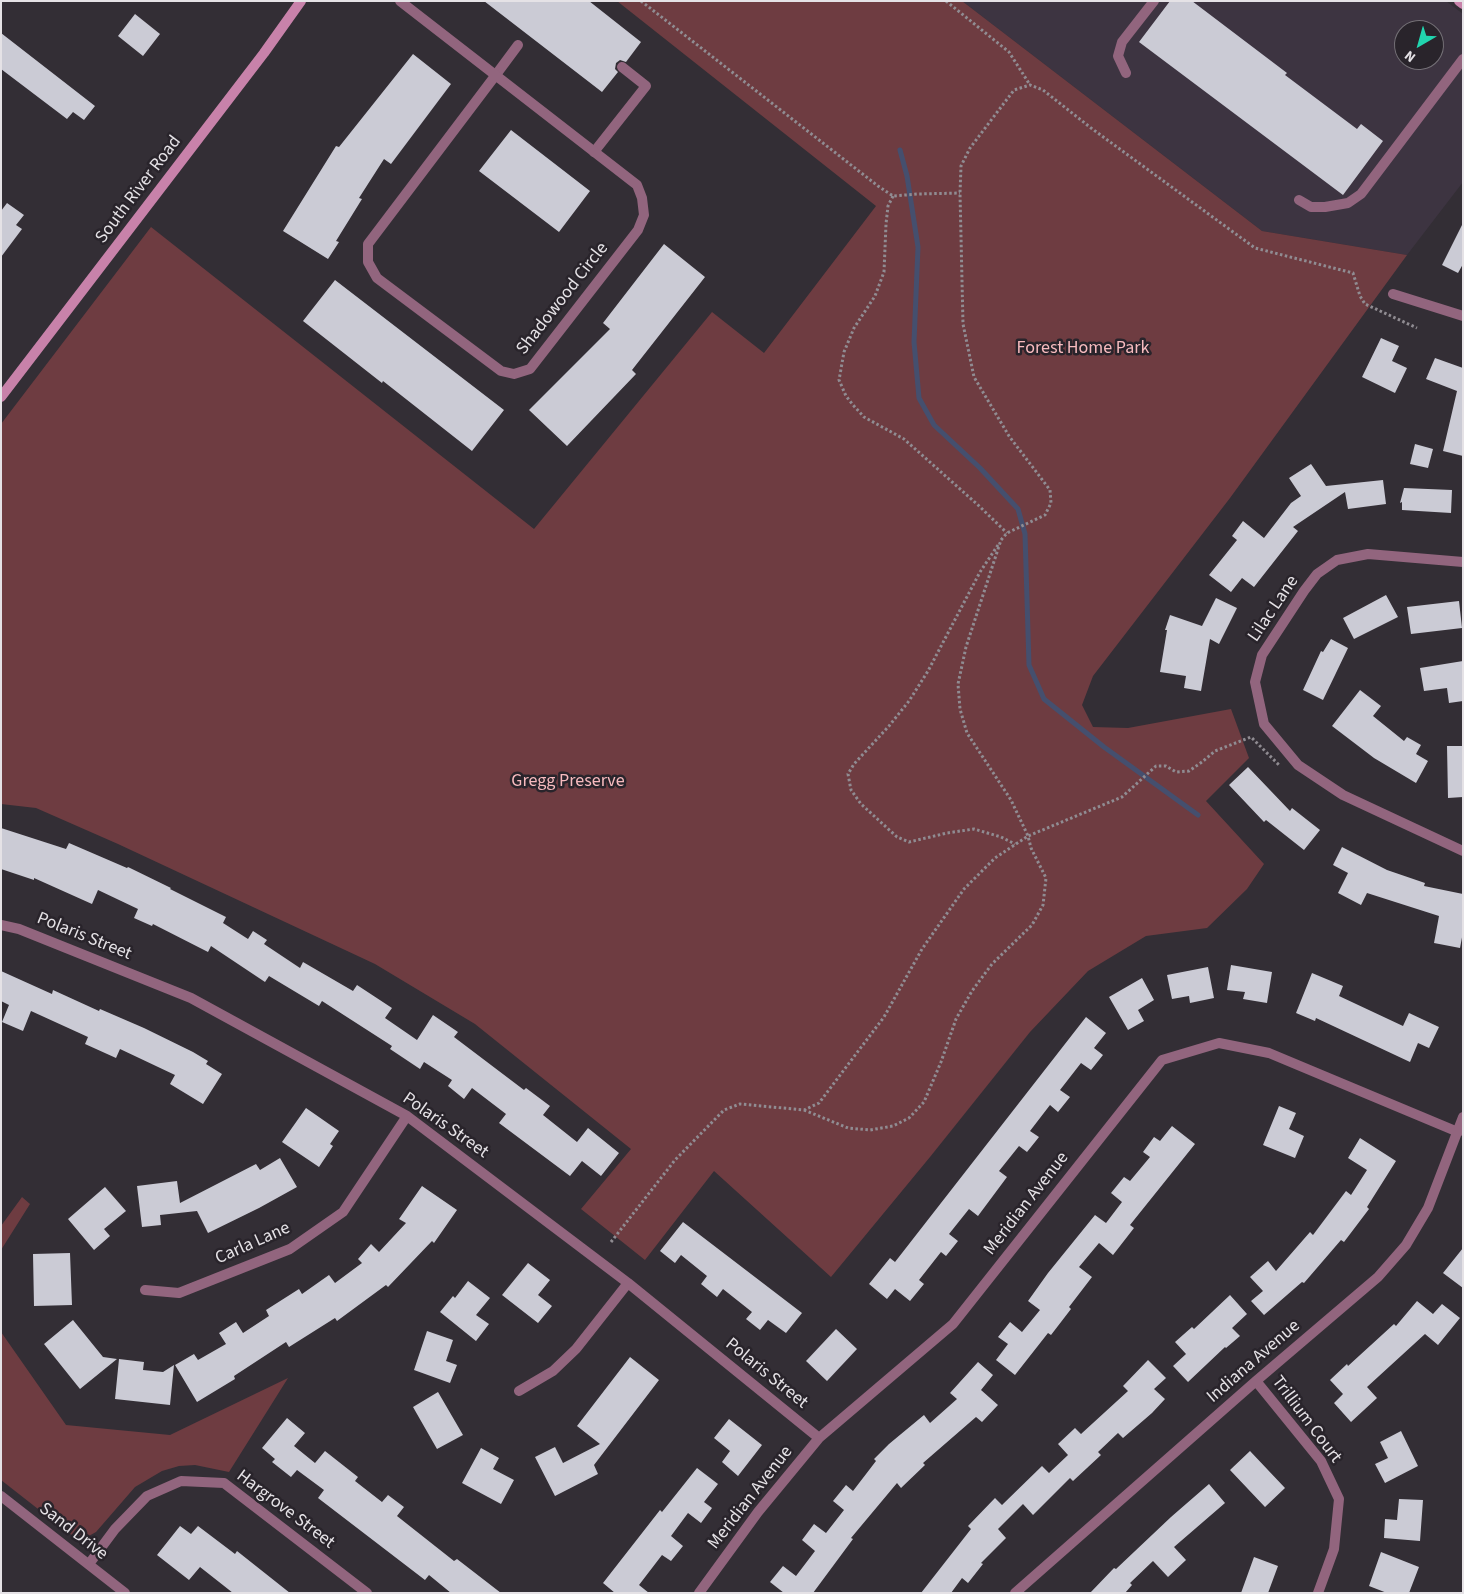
<!DOCTYPE html>
<style>
body{margin:0}
#map{position:relative;width:1464px;height:1594px;overflow:hidden;background:#332e35;font-family:"Source Sans 3",sans-serif}
canvas{display:block}
.frame{position:absolute;inset:0;border:2px solid #e5e2e6;pointer-events:none}
.north{position:absolute;left:1394px;top:20px;width:50px;height:50px;box-sizing:border-box;background:#29242b;border:1px solid #747076;border-radius:50%;rotate:218deg;font-size:14px;font-weight:700;line-height:20px;text-align:center;color:#e5e2e6}
.north::after{content:'';display:block;margin:auto;width:18px;height:22px;background:#21d5af;clip-path:polygon(50% 0,100% 100%,50% 72%,0 100%)}
</style>
<div id="map">
<canvas width="1464" height="1594"></canvas>
<div class="frame"></div>
<div class="north">N</div>
</div>
<script>
const c = document.querySelector('canvas').getContext('2d');
c.lineJoin = 'round';
function fillPath(path, color) {
  c.fillStyle = color;
  c.fill(path, 'evenodd');
}
function poly(rows) {
  const path = new Path2D();
  for (const r of rows) {
    path.moveTo(r[0], r[1]);
    for (let i = 2; i < r.length; i += 2) path.lineTo(r[i], r[i + 1]);
  }
  return path;
}
function stroke(path, color, width, dash) {
  c.strokeStyle = color;
  c.lineWidth = width;
  c.lineCap = dash ? 'butt' : 'round';
  c.setLineDash(dash || []);
  c.stroke(path);
}
function write(font, color, halo, rows, align = 'center') {
  c.font = font + ' "Source Sans 3",sans-serif';
  c.lineWidth = 5;
  c.setLineDash([]);
  c.textBaseline = 'middle';
  c.strokeStyle = halo;
  c.fillStyle = color;
  for (const [text, x, y, turn = 0] of rows) {
    c.save();
    c.translate(x, y);
    c.rotate((+turn || 0) * Math.PI / 180);
    c.textAlign = isNaN(turn) ? turn : align;
    if (halo) c.strokeText(text, 0, 0);
    c.fillText(text, 0, 0);
    c.restore();
  }
}
fillPath(poly([
 [962,1,1446,1,1463,14,1463,182,1407,255,1262,231],
 [1404,30,1434,30,1434,60,1404,60]
]), '#3d3441');
fillPath(poly([
 [617,1,962,1,1262,231,1407,255,1230,498,1093,676,1082,705,1093,727,1128,728,1231,709,1249,758,1206,801,1264,864,1247,889,1207,928,1146,936,1088,971,1030,1032,930,1157,831,1277,714,1171,645,1260,581,1209,631,1149,475,1024,375,964,118,844,36,808,1,804,1,424,151,227,534,529,712,312,764,353,876,206],
 [22,1197,30,1204,1,1250,1,1226],
 [1,1332,66,1425,170,1435,288,1378,229,1472,195,1465,179,1466,162,1471,135,1487,96,1532,87,1537,77,1537,70,1534,1,1480]
]), '#6e3c41');
stroke(poly([
 [900,150,907,176,918,247,914,342,919,398,934,425,980,468,1018,509,1025,534,1029,665,1044,699,1104,747,1198,815]
]), '#454f6e', 5);
fillPath(poly([
 [484,1,589,1,641,42,626,62,620,60,616,63,615,69,618,72,602,92],
 [1170,1,1192,1,1287,73,1285,75,1357,129,1361,124,1383,141,1343,195,1139,42],
 [135,14,160,34,143,56,118,36],
 [1,33,95,106,84,120,73,112,67,119,1,69],
 [413,54,451,84,391,164,384,159,359,198,362,199,336,241,339,242,328,259,283,231,336,146,339,147],
 [511,130,590,191,559,232,479,171],
 [7,203,24,215,16,225,22,229,1,257,1,211],
 [1463,223,1463,264,1458,273,1442,265],
 [664,244,705,277,632,370,636,374,567,446,529,410,610,329,603,323],
 [335,280,504,410,472,451,383,381,382,383,303,321],
 [1381,338,1399,346,1392,361,1407,368,1395,393,1362,377],
 [1435,358,1463,368,1463,456,1443,451,1457,391,1426,379],
 [1415,444,1433,449,1428,468,1410,464],
 [1311,464,1326,486,1383,480,1386,504,1348,509,1345,492,1293,527,1298,531,1254,587,1242,578,1231,592,1209,575,1237,540,1232,536,1243,521,1264,538,1291,503,1301,496,1289,478],
 [1404,488,1452,490,1451,513,1402,510,1402,502,1400,503],
 [1386,595,1398,617,1354,639,1343,618],
 [1216,598,1237,608,1219,644,1210,639,1201,691,1184,688,1186,676,1160,672,1167,630,1165,630,1170,615,1202,626],
 [1459,601,1462,628,1411,634,1407,607],
 [1331,639,1348,648,1323,700,1303,690,1321,651,1323,652],
 [1463,661,1463,701,1449,703,1447,688,1424,691,1420,668],
 [1360,690,1381,706,1373,716,1404,741,1407,737,1421,745,1416,754,1428,761,1416,783,1374,758,1332,726],
 [1447,746,1463,746,1463,797,1448,798],
 [1248,767,1290,811,1292,808,1320,830,1304,850,1266,820,1264,822,1229,785],
 [1,828,66,849,69,843,127,868,128,867,171,888,170,889,226,917,223,923,248,939,253,931,267,940,264,944,300,968,303,962,353,991,357,985,392,1008,385,1018,417,1040,433,1015,458,1032,454,1037,524,1090,526,1088,550,1106,543,1115,577,1142,588,1128,619,1153,601,1176,582,1161,570,1176,499,1123,506,1114,472,1088,464,1099,448,1086,452,1080,424,1062,420,1069,390,1049,392,1046,322,1001,319,1006,269,976,265,982,211,946,208,952,153,924,152,926,134,918,138,909,98,890,92,904,34,878,34,880,1,869],
 [1342,847,1387,870,1425,883,1424,886,1463,894,1463,932,1460,948,1434,943,1439,916,1367,893,1361,905,1338,893,1348,873,1333,865],
 [1231,965,1272,972,1267,1003,1243,999,1245,992,1227,990],
 [1208,967,1214,998,1190,1003,1189,996,1172,999,1167,975],
 [1,971,52,994,53,990,99,1011,100,1009,144,1028,193,1052,208,1061,206,1064,222,1074,203,1104,170,1084,175,1075,120,1049,116,1058,85,1044,88,1037,31,1011,23,1031,2,1022,9,1005,1,1001],
 [1312,973,1343,986,1339,996,1403,1026,1409,1013,1439,1027,1429,1048,1418,1043,1410,1062,1316,1018,1315,1021,1296,1013],
 [1142,978,1154,1000,1138,1010,1144,1021,1128,1030,1109,997],
 [1086,1017,1106,1033,1094,1048,1103,1055,1091,1070,1081,1063,1060,1090,1070,1097,1058,1112,1050,1105,1030,1131,1039,1137,1027,1152,1019,1146,999,1171,1007,1177,978,1216,969,1209,949,1234,958,1241,946,1256,941,1252,919,1280,924,1284,910,1301,895,1289,887,1299,869,1284,890,1258,895,1262],
 [1279,1106,1296,1113,1289,1129,1304,1136,1295,1158,1263,1145],
 [306,1108,339,1131,330,1144,333,1146,319,1167,282,1142],
 [1172,1126,1195,1144,1130,1225,1134,1228,1113,1255,1099,1243,1079,1267,1092,1277,1069,1307,1071,1309,1051,1335,1048,1333,1015,1375,996,1360,1008,1344,998,1337,1010,1322,1022,1332,1040,1310,1028,1301,1048,1273,1095,1215,1106,1223,1122,1202,1111,1193,1124,1177,1130,1181,1150,1157,1143,1152,1154,1137,1160,1141],
 [1360,1138,1396,1161,1367,1207,1369,1209,1344,1242,1341,1240,1304,1283,1302,1282,1264,1315,1251,1301,1263,1291,1250,1277,1268,1261,1276,1271,1310,1232,1313,1235,1346,1191,1351,1195,1367,1170,1348,1158],
 [280,1158,297,1187,259,1208,208,1233,197,1211,160,1215,161,1225,142,1227,137,1186,177,1181,180,1203,256,1164,260,1170],
 [422,1186,457,1210,434,1243,432,1241,388,1287,386,1285,337,1321,335,1318,289,1347,286,1342,234,1376,235,1379,197,1402,175,1365,194,1354,198,1360,226,1344,219,1333,236,1322,243,1333,269,1316,266,1310,299,1289,302,1294,329,1275,335,1283,362,1263,358,1259,371,1244,379,1252,406,1223,399,1219],
 [105,1187,126,1211,104,1229,110,1236,94,1250,68,1219],
 [683,1222,802,1313,786,1333,768,1320,760,1330,746,1319,752,1312,723,1289,717,1297,701,1284,707,1276,681,1255,675,1263,660,1251],
 [1463,1248,1463,1288,1443,1273],
 [70,1253,72,1305,34,1306,33,1254],
 [528,1263,550,1280,538,1295,552,1306,538,1323,502,1295],
 [468,1281,490,1298,476,1315,489,1324,476,1341,440,1312,453,1296,455,1298],
 [1230,1295,1247,1314,1232,1328,1240,1336,1226,1348,1225,1347,1188,1382,1173,1366,1186,1354,1175,1342,1192,1327,1194,1329],
 [1417,1301,1433,1314,1442,1304,1460,1318,1438,1345,1425,1334,1367,1387,1377,1398,1351,1422,1334,1403,1343,1394,1330,1380,1347,1364,1348,1366,1394,1324,1396,1326],
 [73,1320,103,1357,117,1359,80,1389,44,1344],
 [836,1329,857,1349,827,1381,806,1361],
 [427,1331,453,1340,446,1361,457,1365,450,1383,414,1370],
 [630,1357,659,1380,594,1465,598,1474,555,1496,535,1457,555,1447,563,1463,600,1444,577,1426],
 [119,1359,144,1362,143,1370,163,1372,174,1365,170,1405,115,1399],
 [1148,1360,1166,1378,1154,1389,1165,1399,1152,1413,1123,1438,1118,1433,1098,1452,1101,1455,1073,1481,1070,1478,1033,1515,1023,1504,998,1529,1006,1538,981,1563,983,1564,968,1583,962,1578,951,1593,921,1593,971,1529,968,1526,995,1498,1002,1505,1042,1466,1049,1473,1068,1455,1058,1444,1075,1428,1081,1434,1128,1391,1123,1386],
 [978,1362,993,1375,981,1390,998,1405,982,1422,976,1417,923,1463,925,1465,901,1488,897,1483,851,1538,853,1539,813,1593,784,1593,770,1582,783,1566,796,1576,815,1551,802,1540,814,1524,826,1533,844,1510,833,1501,846,1485,853,1491,876,1461,874,1459,889,1444,924,1415,930,1423,957,1399,950,1393],
 [438,1392,463,1435,437,1449,413,1407],
 [287,1418,305,1433,294,1446,315,1463,325,1451,358,1477,355,1481,382,1502,388,1495,404,1507,397,1516,454,1561,457,1559,501,1593,451,1593,429,1575,425,1580,318,1498,324,1490,297,1470,291,1477,272,1462,275,1459,262,1448],
 [729,1419,762,1445,738,1476,722,1462,730,1451,714,1438],
 [1401,1431,1418,1466,1385,1483,1375,1464,1388,1458,1380,1442],
 [481,1448,499,1458,493,1469,514,1480,501,1504,462,1483],
 [1250,1451,1285,1488,1265,1507,1230,1470],
 [697,1468,718,1484,704,1502,712,1508,701,1523,688,1513,671,1536,683,1546,671,1561,662,1555,639,1585,649,1593,615,1593,603,1583,660,1510,662,1512],
 [1209,1484,1225,1503,1174,1547,1186,1560,1168,1577,1153,1561,1130,1583,1132,1585,1125,1593,1090,1593,1114,1568,1116,1569,1171,1517],
 [1399,1499,1423,1500,1420,1541,1384,1538,1385,1519,1397,1520],
 [180,1526,191,1534,198,1526,235,1554,237,1551,290,1593,233,1593,200,1567,189,1580,157,1555],
 [1381,1552,1419,1567,1409,1593,1387,1593,1369,1586],
 [1254,1557,1278,1566,1268,1593,1241,1593]
]), '#cbcbd5');
stroke(poly([
 [641,1,878,186,893,196,918,194,960,193],
 [946,1,1009,52,1030,85],
 [893,196,888,206,886,224,884,272,875,296,854,328,844,352,839,380,846,396,853,405,864,417,904,439,978,505,1007,533],
 [998,545,980,572,928,671,909,701,889,726,854,764,848,774,851,790,861,804,897,837,909,842,947,833,974,829,1001,837,1015,844],
 [804,1110,848,1128,870,1130,893,1126,909,1118,924,1102,941,1062,956,1019,972,991,992,964,1032,925,1043,905,1046,878,1031,848,1028,836,1011,800,967,733,960,709,958,684,966,647,1001,540,1007,533,1045,515,1051,503,1050,490,1009,436,974,377,963,324,960,193,961,166,970,148,1014,90,1030,85,1043,90,1091,128,1255,248,1353,273,1360,296,1365,304,1417,328],
 [611,1242,675,1160,724,1110,740,1104,804,1110,819,1103,884,1017,922,949,964,889,995,858,1028,836,1122,797,1156,766,1166,766,1176,772,1189,771,1202,762,1215,751,1251,737,1280,766]
]), '#908c92', 3, [2.5, 2.5]);
stroke(poly([
 [1126,73,1118,56,1122,42,1154,1],
 [495,76,518,45],
 [594,152,646,86,622,67],
 [1299,200,1311,207,1325,207,1348,203,1361,194,1463,59]
]), '#92657e', 10);
stroke(poly([
 [400,1,637,185,642,198,644,215,638,230,530,369,514,374,501,371,377,278,368,262,368,244,495,76],
 [1393,294,1463,316],
 [1463,562,1368,554,1337,560,1317,574,1304,591,1262,655,1255,682,1264,724,1298,765,1343,795,1463,851],
 [1,925,19,929,191,998,407,1116,628,1283,819,1438],
 [145,1290,179,1293,290,1249,343,1212,407,1116],
 [1256,1381,1321,1461,1339,1499,1334,1549,1318,1593],
 [519,1391,553,1371,576,1349,628,1283],
 [1,1496,125,1593],
 [89,1564,115,1529,147,1496,181,1481,224,1483,367,1593],
 [699,1593,758,1512,819,1438,953,1324,1162,1060,1219,1043,1269,1053,1458,1132],
 [1015,1593,1256,1381,1378,1277,1406,1245,1428,1208,1463,1117]
]), '#92657e', 10);
stroke(poly([
 [1459,1,1463,4],
 [1,397,264,53,301,1]
]), '#c882aa', 10);
write('18px', '#e5e2e6', '#29242b', [
 ["South River Road",139,190,-53],
 ["Shadowood Circle",563,299,-52],
 ["Lilac Lane",1274,609,-56],
 ["Polaris Street",84,937,22],
 ["Polaris Street",445,1126,35],
 ["Meridian Avenue",1027,1204,-52],
 ["Carla Lane",253,1244,-24],
 ["Indiana Avenue",1254,1362,-41],
 ["Polaris Street",766,1374,39],
 ["Trillium Court",1306,1420,53],
 ["Meridian Avenue",751,1498,-52],
 ["Hargrove Street",285,1510,37],
 ["Sand Drive",73,1532,38]
]);
write('18px', '#f8bbbf', '#29242b', [
 ["Forest Home Park",1083,349],
 ["Gregg Preserve",568,782]
]);
</script>
